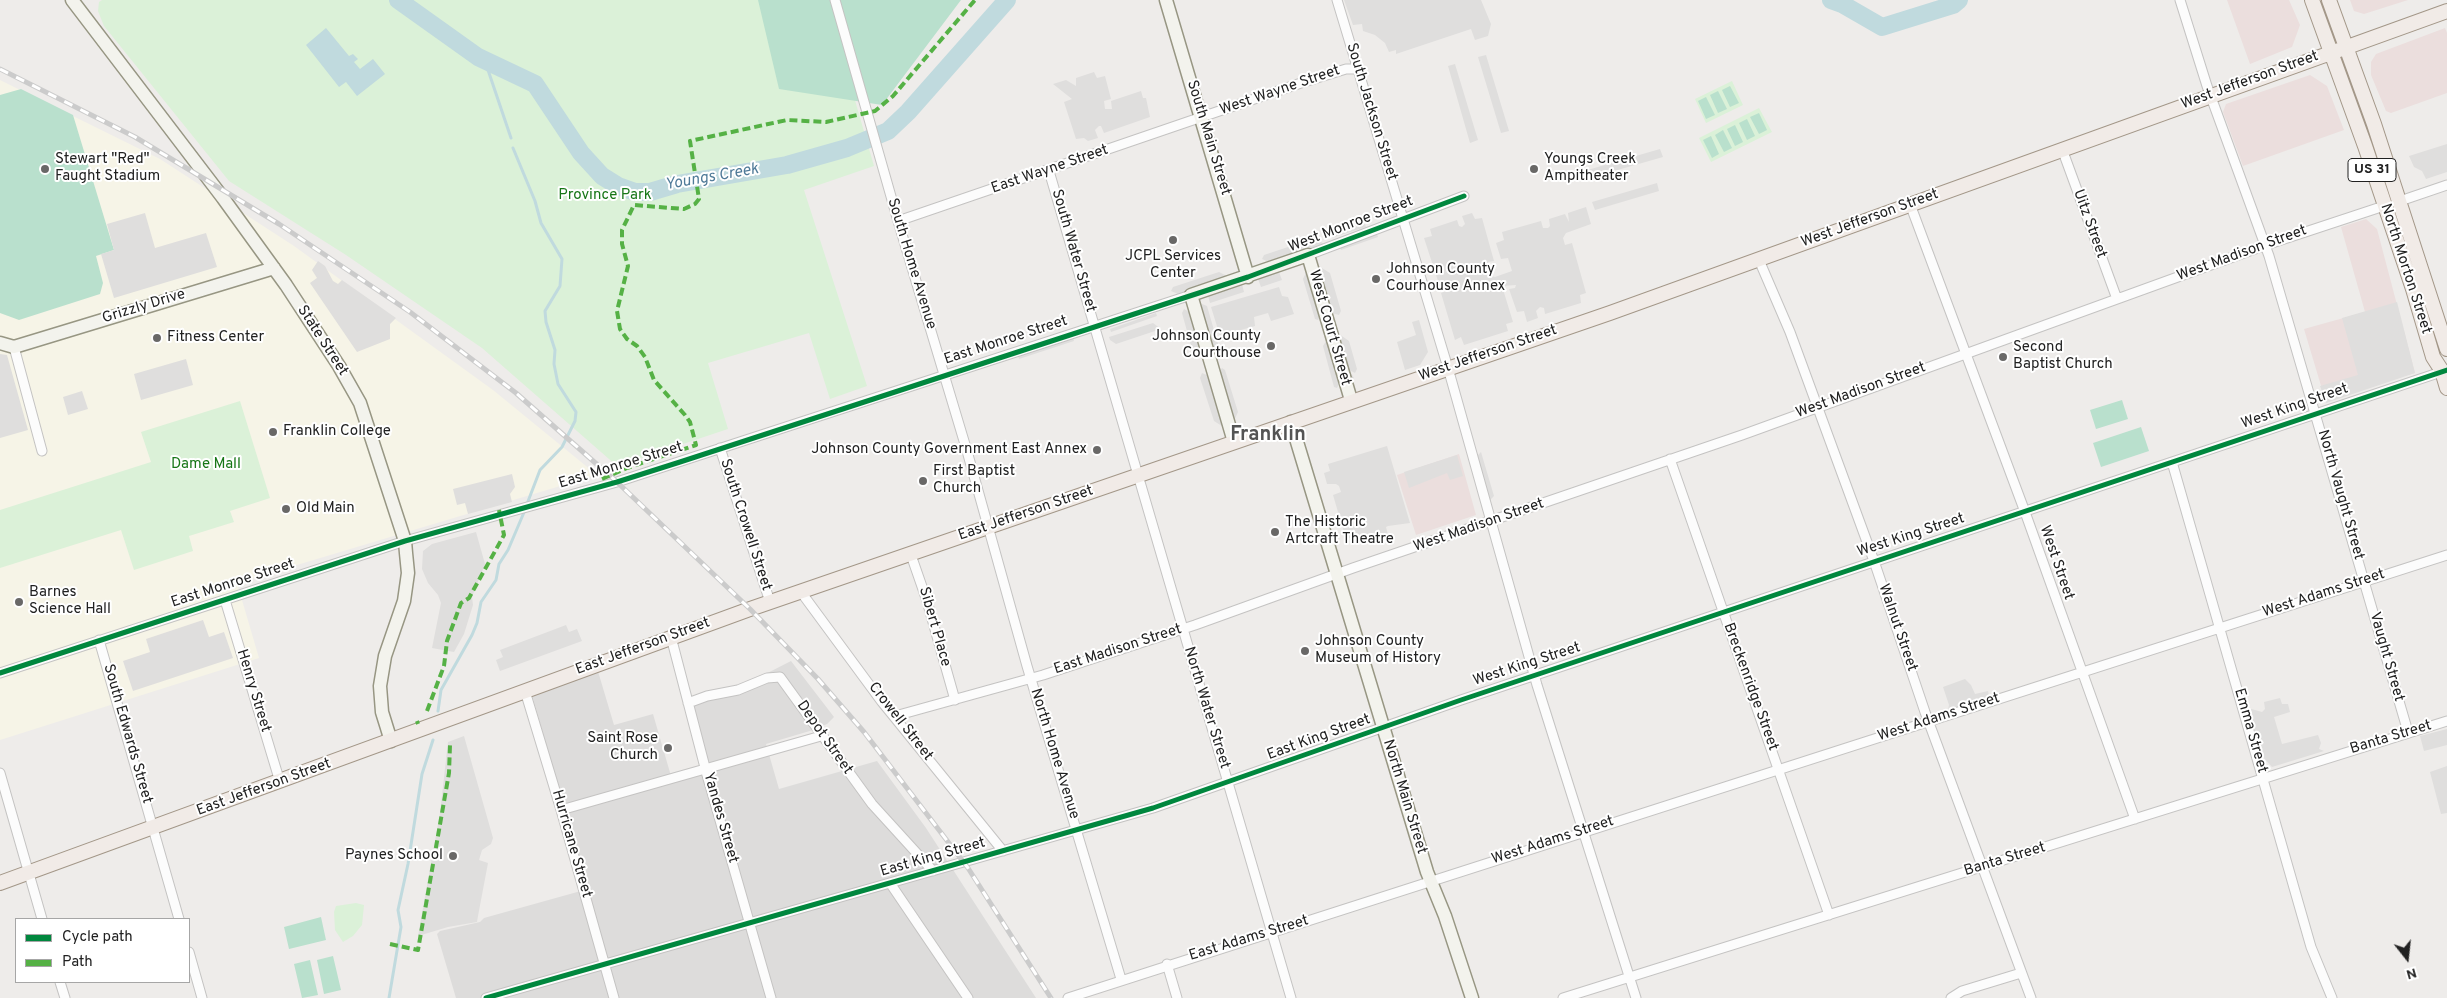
<!DOCTYPE html>
<style>
body{margin:0}
#map{position:relative;width:2447px;height:998px;overflow:hidden;background:#eeecea;font-family:Overpass,sans-serif}
canvas{display:block}
.legend{position:absolute;left:15px;top:918px;width:175px;height:65px;box-sizing:border-box;background:#fff;border:1px solid #a6a6a6;margin:0;padding:6px 9px;list-style:none;font-size:15px;color:#212121}
.legend li{display:flex;align-items:center;gap:10px;height:25px}
.legend b{width:25px;border:1px solid #a6a6a6}
.north{position:absolute;left:2382px;top:933px;width:50px;height:50px;-webkit-text-stroke:4px #fff;paint-order:stroke;rotate:164deg;font-size:14px;font-weight:700;line-height:20px;text-align:center;color:#212121}
.north::after{content:'';display:block;margin:auto;width:18px;height:22px;background:#212121;clip-path:polygon(50% 0,100% 100%,50% 72%,0 100%)}
</style>
<div id="map">
<canvas width="2447" height="998"></canvas>
<ul class="legend">
<li><b style="height:6px;background:#00873e"></b>Cycle path</li>
<li><b style="height:6px;background:#55b145"></b>Path</li>
</ul>
<div class="north">N</div>
</div>
<script>
const c = document.querySelector('canvas').getContext('2d');
c.lineJoin = 'round';
function fillPath(path, color) {
  c.fillStyle = color;
  c.fill(path, 'evenodd');
}
function poly(rows) {
  const path = new Path2D();
  for (const r of rows) {
    path.moveTo(r[0], r[1]);
    for (let i = 2; i < r.length; i += 2) path.lineTo(r[i], r[i + 1]);
  }
  return path;
}
function stroke(path, color, width, dash) {
  c.strokeStyle = color;
  c.lineWidth = width;
  c.lineCap = dash ? 'butt' : 'round';
  c.setLineDash(dash || []);
  c.stroke(path);
}
function write(font, color, halo, rows, align = 'center') {
  c.font = font + ' Overpass,sans-serif';
  c.lineWidth = 4;
  c.setLineDash([]);
  c.textBaseline = 'middle';
  c.strokeStyle = halo;
  c.fillStyle = color;
  for (const [text, x, y, turn = 0] of rows) {
    c.save();
    c.translate(x, y);
    c.rotate((+turn || 0) * Math.PI / 180);
    c.textAlign = isNaN(turn) ? turn : align;
    if (halo) c.strokeText(text, 0, 0);
    c.fillText(text, 0, 0);
    c.restore();
  }
}
fillPath(poly([
 [791,661,834,717,827,724,813,730,766,744,779,789,877,761,926,828,1036,998,456,998,437,934,440,931,480,922,484,918,588,889,532,695,597,668,614,725,653,714,671,776,703,766,685,700,742,686]
]), '#dddcdb');
fillPath(poly([
 [2227,0,2289,0,2300,25,2292,47,2250,64],
 [2350,0,2408,0,2364,14,2354,11],
 [2445,28,2447,33,2447,93,2391,113,2386,111,2371,75,2371,62,2376,54],
 [2310,75,2327,86,2344,130,2243,166,2223,112,2226,104],
 [2366,219,2377,229,2415,373,2325,399,2304,329,2365,312,2341,227],
 [1459,454,1476,515,1416,535,1397,475]
]), '#ebdedd');
fillPath(poly([
 [0,80,160,159,294,246,493,390,597,475,237,583,259,658,0,740]
]), '#f6f4e7');
fillPath(poly([
 [102,0,826,0,874,166,804,190,867,386,830,399,809,333,708,363,728,429,617,466,482,348,346,255,229,181,104,26,98,11,99,2],
 [1732,81,1743,105,1706,123,1695,99],
 [1759,108,1772,132,1711,162,1699,138],
 [240,401,270,498,230,511,234,522,189,536,193,551,134,570,121,530,0,568,0,510,151,462,141,432],
 [356,903,364,905,362,925,353,936,343,942,335,930,334,912,336,906]
]), '#dbf1d8');
fillPath(poly([
 [758,0,961,0,882,105,779,89],
 [1730,86,1739,103,1730,107,1722,90],
 [21,89,73,115,114,250,96,256,103,283,100,294,19,320,0,313,0,95],
 [1718,91,1727,109,1718,113,1710,95],
 [1706,97,1715,115,1706,119,1698,101],
 [1759,113,1767,130,1759,134,1750,117],
 [1747,119,1755,136,1747,140,1739,123],
 [1735,125,1743,142,1735,146,1727,129],
 [1723,130,1732,148,1724,152,1715,135],
 [1711,136,1719,154,1712,158,1703,140],
 [2122,400,2128,419,2096,429,2090,410],
 [2141,427,2149,451,2101,467,2093,443],
 [321,917,326,940,289,949,284,927],
 [333,956,341,990,324,994,317,960],
 [310,960,318,995,302,998,294,964]
]), '#b9e0cd');
fillPath(poly([
 [1344,0,1481,0,1491,24,1488,36,1475,40,1471,29,1396,54,1396,50,1389,52,1385,43,1375,35,1363,31,1362,24,1353,25],
 [1486,55,1509,131,1501,133,1478,57],
 [1455,64,1478,140,1470,143,1448,66],
 [1094,72,1097,78,1105,76,1111,99,1104,101,1105,109,1112,109,1111,101,1141,91,1143,98,1146,98,1150,117,1104,133,1101,126,1099,126,1095,130,1098,138,1088,141,1084,138,1076,139,1064,102,1072,99,1053,84,1066,80,1076,86,1076,78],
 [2447,144,2447,172,2426,179,2422,171,2414,167,2409,156],
 [1660,149,1663,157,1586,179,1584,171],
 [1657,183,1659,191,1595,210,1592,202],
 [1586,207,1591,224,1566,233,1563,238,1565,245,1572,243,1586,293,1580,295,1581,303,1545,314,1544,308,1540,307,1536,311,1538,318,1527,322,1524,311,1517,312,1509,289,1515,288,1516,285,1502,286,1513,322,1506,324,1508,331,1464,345,1461,337,1455,340,1441,293,1448,290,1445,282,1439,284,1424,238,1432,236,1430,229,1457,220,1459,226,1462,227,1465,224,1462,216,1472,213,1475,219,1482,218,1494,261,1488,262,1488,265,1492,276,1495,277,1512,271,1508,258,1501,259,1496,243,1504,240,1502,232,1541,221,1543,228,1548,228,1550,226,1549,219,1565,214,1569,222,1568,213],
 [145,213,155,248,206,233,217,267,114,298,101,254,114,250,107,224],
 [1365,224,1366,227,1331,238,1327,232,1339,228,1342,233,1342,231],
 [1377,234,1378,237,1341,250,1340,247],
 [1315,238,1324,244,1269,262,1262,259,1264,255],
 [318,261,325,266,333,281,338,284,342,280,396,318,390,324,390,339,357,352,310,283,317,278,312,270],
 [1317,265,1330,273,1341,311,1339,315,1332,313,1339,334,1349,341,1357,369,1355,373,1349,370,1354,378,1340,382,1337,388,1334,387,1323,346,1328,338,1321,316,1318,320,1315,319,1303,279,1308,268],
 [1219,272,1229,277,1178,294,1171,291,1173,287],
 [1279,272,1282,280,1261,287,1258,279],
 [1242,284,1244,292,1210,303,1208,296],
 [1279,287,1282,296,1288,297,1294,314,1271,321,1268,313,1254,317,1255,326,1220,336,1211,307],
 [2397,302,2415,373,2326,403,2320,386,2358,375,2342,318],
 [1202,304,1207,306,1218,344,1213,356,1219,373,1222,368,1225,370,1238,412,1232,425,1225,428,1214,421,1200,378,1202,373,1209,376,1203,358,1193,353,1182,313,1184,309,1191,313,1200,310],
 [1156,313,1157,316,1111,332,1110,329],
 [1419,320,1428,352,1420,365,1405,370,1397,342,1416,335,1412,322],
 [1153,323,1161,329,1116,344,1110,340,1109,337],
 [1073,338,1074,341,1019,359,1018,356],
 [0,354,7,355,28,430,0,438],
 [186,359,193,385,141,400,134,374],
 [82,391,88,409,68,415,63,397],
 [1387,446,1410,523,1388,526,1386,527,1388,535,1357,545,1355,537,1346,539,1333,495,1341,492,1339,486,1336,484,1327,484,1324,473,1330,471,1328,464],
 [1481,452,1494,496,1489,501,1476,457],
 [1457,455,1463,476,1450,480,1447,473,1409,488,1404,472],
 [512,474,515,487,510,494,512,502,468,514,465,503,457,505,453,489],
 [476,532,485,564,472,597,473,605,464,634,454,652,432,648,441,603,438,595,428,583,422,569,423,551,432,544],
 [203,620,209,637,224,632,233,658,133,691,123,661,150,652,146,639],
 [566,625,569,632,577,629,582,641,500,671,496,660,503,657,500,650],
 [1965,679,1971,685,1975,694,1988,691,1989,696,1948,710,1949,705,1943,687],
 [2280,698,2282,704,2288,704,2290,712,2274,717,2282,744,2318,735,2321,743,2319,749,2324,751,2272,767,2263,757,2248,708,2262,712,2265,709,2264,702],
 [2447,729,2447,745,2424,751,2420,736],
 [464,736,493,838,491,844,482,850,479,860,488,863,478,916,477,922,448,927,418,936,440,813,448,742],
 [2447,766,2447,813,2441,814,2430,772]
]), '#dfdedd');
fillPath(poly([
 [326,28,349,56,353,54,358,59,354,62,360,69,373,59,385,74,357,96,346,82,339,87,306,45]
]), '#c0dade');
stroke(poly([
 [478,57,488,70,511,138],
 [513,148,535,201,541,223,562,259,560,286,545,311,546,322,555,350,554,364,558,384,576,412,575,421,562,447,540,470,527,504],
 [438,711,441,690,472,635,477,623,481,602,496,580,499,564,508,550,525,510],
 [389,998,401,927,398,910,408,864,422,774,433,740]
]), '#c0dade', 3);
stroke(poly([
 [398,0,478,57,535,84,581,153,602,176,618,186,635,192,650,192,677,184,787,165,847,148,888,131,908,112,1007,0],
 [1831,0,1842,4,1882,27,1953,5,1959,0]
]), '#c0dade', 18);
const street = poly([
 [835,0,898,221,967,451,1027,666,1121,979],
 [1337,0,1448,368,1537,685,1636,998],
 [2180,0,2207,86,2269,256,2408,732],
 [2062,149,2117,299],
 [1049,171,1291,998],
 [2400,201,2447,185],
 [1910,204,2025,512,2135,819],
 [898,221,1301,83,1346,69,1359,69],
 [1308,255,1464,196],
 [1759,260,1790,332,1874,561,1925,712,2031,998],
 [14,347,42,451],
 [720,448,770,602],
 [1670,459,1829,915],
 [2172,462,2311,947,2332,998],
 [911,555,927,601,955,700],
 [801,592,882,702,1003,851],
 [225,600,280,782],
 [671,637,707,775,771,998],
 [99,640,179,919],
 [0,673,405,541,617,482,1191,295],
 [525,691,561,810,614,998],
 [688,703,707,696,738,690,767,678,780,677,872,804,933,871],
 [895,716,1043,675,1195,625,1353,568,1742,435,2266,245,2384,206],
 [0,773,42,919],
 [561,810,821,736],
 [890,883,968,998],
 [189,952,202,998],
 [1167,964,1177,998],
 [60,982,65,998],
 [486,998,1153,808,1461,700,2447,370],
 [1068,998,2447,555],
 [1563,998,2447,721],
 [1951,998,1962,991,2021,973]
]);
const secondary = poly([
 [72,0,223,198,286,285,339,366,360,403,405,541,406,553,408,573,404,601,385,656,380,686,382,712,391,741],
 [1166,0,1248,277],
 [0,343,14,347,274,268],
 [1291,422,1427,872,1445,916,1472,998],
 [1234,442,1191,295,1308,255,1351,400]
]);
const primary = poly([
 [2312,0,2365,146,2413,289,2433,357,2442,371,2447,388],
 [2329,0,2374,124,2447,349],
 [0,883,750,609,1610,313,2447,11]
]);
stroke(street, '#c4c3c2', 11);
stroke(secondary, '#979683', 15);
stroke(primary, '#a39788', 16);
stroke(street, '#fcfcfc', 9);
stroke(secondary, '#f3f3ed', 12);
stroke(primary, '#f1ebe7', 14);
const rail = poly([
 [0,69,135,137,279,224,410,312,516,393,617,482,750,609,818,679,864,732,968,868,1051,998]
]);
stroke(rail, '#cbcbcb', 5);
stroke(rail, '#fff', 3, [9]);
stroke(poly([
 [602,479,627,468,696,445,690,422,685,415,654,380,645,357,637,346,627,339,620,329,617,311,628,266,622,244,622,230,634,205,684,209,695,204,699,199,690,141,787,120,826,122,875,111,893,96,975,0],
 [427,711,444,666,447,641,461,603,469,598,504,535,499,510],
 [417,721,418,724],
 [390,944,418,950,449,773,450,745]
]), '#55b145', 4, [8, 4]);
stroke(poly([
 [0,673,405,541,617,482,680,462,1248,277,1464,196],
 [486,998,1153,808,1461,700,2447,370]
]), '#00873e', 5);
for (const [x, y, r, color] of [
 [45,169,5,"#696867"],
 [1534,169,5,"#696867"],
 [1173,240,5,"#696867"],
 [1376,279,5,"#696867"],
 [157,338,5,"#696867"],
 [1271,346,5,"#696867"],
 [2003,357,5,"#696867"],
 [273,432,5,"#696867"],
 [1097,450,5,"#696867"],
 [923,481,5,"#696867"],
 [286,509,5,"#696867"],
 [1275,532,5,"#696867"],
 [19,602,5,"#696867"],
 [1305,651,5,"#696867"],
 [668,748,5,"#696867"],
 [453,856,5,"#696867"]
]) {
  const dot = new Path2D();
  dot.arc(x, y, r, 0, 2 * Math.PI);
  c.fillStyle = color;
  c.fill(dot);
  stroke(dot, '#fff', 2);
}
for (const [x, y, w] of [
 [2372,170,48]
]) {
  const box = new Path2D();
  box.roundRect(x - w / 2, y - 11.5, w, 23, 4);
  c.fillStyle = '#fff';
  c.fill(box);
  stroke(box, '#212121', 1);
}
write('bold 14px', '#212121', null, [
 ["US 31",2372,170]
]);
write('15px', '#212121', '#fff', [
 ["West Jefferson Street",2250,81,-20],
 ["West Wayne Street",1280,91,-19],
 ["South Jackson Street",1371,112,73],
 ["South Main Street",1208,138,73],
 ["East Wayne Street",1050,170,-19],
 ["West Jefferson Street",1870,219,-20],
 ["Uitz Street",2089,224,70],
 ["West Monroe Street",1351,225,-21],
 ["South Water Street",1073,251,74],
 ["West Madison Street",2242,254,-20],
 ["South Home Avenue",911,264,73],
 ["North Morton Street",2405,269,72],
 ["Grizzly Drive",144,307,-17],
 ["West Court Street",1329,328,74],
 ["State Street",322,341,57],
 ["East Monroe Street",1006,341,-18],
 ["West Jefferson Street",1488,354,-19],
 ["West Madison Street",1861,391,-20],
 ["West King Street",2295,407,-19],
 ["East Monroe Street",621,466,-17],
 ["North Vaught Street",2340,495,74],
 ["East Jefferson Street",1026,514,-19],
 ["South Crowell Street",745,525,72],
 ["West Madison Street",1479,526,-19],
 ["West King Street",1911,536,-18],
 ["West Street",2056,563,71],
 ["East Monroe Street",233,584,-18],
 ["West Adams Street",2324,594,-18],
 ["Sibert Place",934,627,74],
 ["Walnut Street",1897,628,71],
 ["East Jefferson Street",643,647,-20],
 ["East Madison Street",1118,650,-18],
 ["Vaught Street",2386,657,74],
 ["West King Street",1527,665,-18],
 ["Breckenridge Street",1750,687,70],
 ["Henry Street",253,691,73],
 ["North Water Street",1206,708,73],
 ["West Adams Street",1939,718,-18],
 ["Crowell Street",900,722,52],
 ["Emma Street",2250,731,74],
 ["South Edwards Street",127,734,74],
 ["Depot Street",824,738,55],
 ["East King Street",1319,738,-20],
 ["Banta Street",2391,738,-17],
 ["North Home Avenue",1054,754,73],
 ["East Jefferson Street",264,788,-20],
 ["North Main Street",1404,797,73],
 ["Yandes Street",720,818,74],
 ["West Adams Street",1553,841,-18],
 ["Hurricane Street",571,844,74],
 ["East King Street",933,858,-16],
 ["Banta Street",2005,860,-17],
 ["East Adams Street",1249,939,-17]
]);
write('15px', '#212121', '#fff', [
 ["Stewart \"Red\"",55,160],
 ["Faught Stadium",55,177],
 ["Youngs Creek",1544,160],
 ["Ampitheater",1544,177],
 ["JCPL Services",1173,257,"center"],
 ["Center",1173,274,"center"],
 ["Johnson County",1386,270],
 ["Courhouse Annex",1386,287],
 ["Johnson County",1261,337,"right"],
 ["Courthouse",1261,354,"right"],
 ["Fitness Center",167,338],
 ["Second",2013,348],
 ["Baptist Church",2013,365],
 ["Franklin College",283,432],
 ["Johnson County Government East Annex",1087,450,"right"],
 ["First Baptist",933,472],
 ["Church",933,489],
 ["Old Main",296,509],
 ["The Historic",1285,523],
 ["Artcraft Theatre",1285,540],
 ["Barnes",29,593],
 ["Science Hall",29,610],
 ["Johnson County",1315,642],
 ["Museum of History",1315,659],
 ["Saint Rose",658,739,"right"],
 ["Church",658,756,"right"],
 ["Paynes School",443,856,"right"]
], 'left');
write('15px', '#177617', '#fff', [
 ["Province Park",605,196],
 ["Dame Mall",206,465]
]);
write('italic 16px', '#4f7a98', '#fff', [
 ["Youngs Creek",712,178,-10]
]);
write('bold 20px', '#545454', '#fff', [
 ["Franklin",1268,436]
]);
</script>
